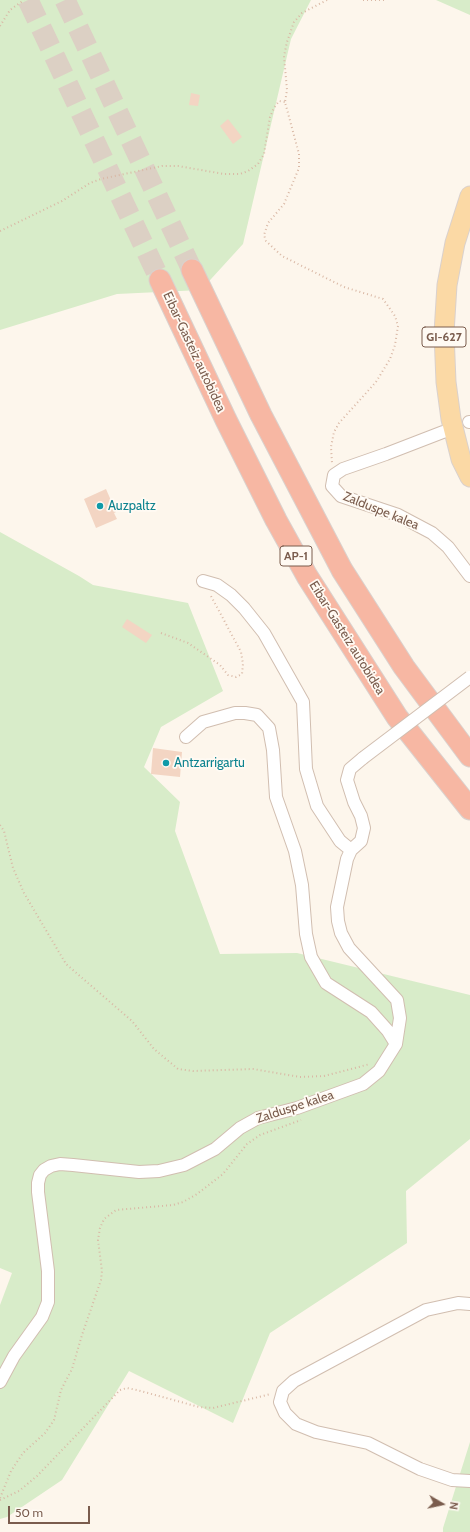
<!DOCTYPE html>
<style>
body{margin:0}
#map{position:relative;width:470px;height:1532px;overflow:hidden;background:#fdf6ec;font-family:Cabin,sans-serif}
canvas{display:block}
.north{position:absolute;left:422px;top:1484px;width:40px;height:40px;-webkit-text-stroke:3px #fffaf3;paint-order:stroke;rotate:99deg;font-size:11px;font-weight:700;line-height:16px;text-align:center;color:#7a5c4d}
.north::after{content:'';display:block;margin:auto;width:14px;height:18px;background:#7a5c4d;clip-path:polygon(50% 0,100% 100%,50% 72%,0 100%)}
.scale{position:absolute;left:8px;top:1506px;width:82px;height:18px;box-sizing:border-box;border:2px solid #7a5c4d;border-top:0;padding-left:5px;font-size:12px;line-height:14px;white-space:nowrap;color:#7a5c4d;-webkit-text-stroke:3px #fffaf3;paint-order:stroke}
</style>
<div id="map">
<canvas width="470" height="1532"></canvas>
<div class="north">N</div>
<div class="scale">50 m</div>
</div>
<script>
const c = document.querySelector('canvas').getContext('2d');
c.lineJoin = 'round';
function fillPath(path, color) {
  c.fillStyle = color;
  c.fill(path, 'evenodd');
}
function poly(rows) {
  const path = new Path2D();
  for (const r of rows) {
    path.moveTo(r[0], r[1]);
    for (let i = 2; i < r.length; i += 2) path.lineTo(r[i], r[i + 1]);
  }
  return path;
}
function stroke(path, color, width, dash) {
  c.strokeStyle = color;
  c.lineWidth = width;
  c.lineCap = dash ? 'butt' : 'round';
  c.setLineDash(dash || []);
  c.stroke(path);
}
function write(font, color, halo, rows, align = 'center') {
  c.font = font + ' Cabin,sans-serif';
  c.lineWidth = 3.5;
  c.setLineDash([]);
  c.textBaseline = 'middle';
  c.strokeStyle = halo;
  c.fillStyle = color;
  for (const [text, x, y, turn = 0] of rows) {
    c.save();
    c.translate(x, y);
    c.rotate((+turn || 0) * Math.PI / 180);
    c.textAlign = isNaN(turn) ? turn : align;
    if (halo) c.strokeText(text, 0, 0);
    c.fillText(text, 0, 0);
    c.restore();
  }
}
fillPath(poly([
 [0,0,311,0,291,39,243,244,201,290,117,294,0,330],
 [429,0,470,0,470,15,436,0],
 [0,532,79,576,93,585,188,603,223,691,161,727,144,767,180,802,175,831,220,954,297,953,470,995,470,1139,406,1191,407,1243,270,1333,233,1423,129,1371,62,1480,7,1517,0,1519,0,1305,12,1273,0,1268],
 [470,1442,470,1532,443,1532,443,1528]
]), '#d8ecc9');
fillPath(poly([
 [191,93,200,95,198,106,189,105],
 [228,119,242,137,233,144,220,126],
 [106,489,116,512,114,513,117,519,96,528,84,499],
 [127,619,152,635,146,643,122,627],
 [153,748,182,752,180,777,151,774]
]), '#f3d5c3');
stroke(poly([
 [28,0,160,280],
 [65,0,192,270]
]), '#dcd0c4', 21, [21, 10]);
const street = poly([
 [469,422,470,422],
 [443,432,386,454,343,469,334,475,332,486,341,496,398,515,432,533,448,547,470,576],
 [203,581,217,585,231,595,244,608,264,633,303,702,306,769,317,806,340,841,351,850],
 [186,737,203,722,235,713,245,713,257,715,269,728,273,750,276,797,295,851,302,885,306,934,311,957,326,983,371,1012,388,1031,396,1044],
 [470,1304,458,1303,426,1310,294,1381,283,1391,280,1402,285,1413,296,1424,316,1432,368,1443,420,1469,452,1480,470,1481],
 [0,1382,14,1356,42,1317,48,1302,48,1271,38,1192,38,1183,40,1175,44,1170,51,1166,60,1164,73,1165,139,1172,159,1171,184,1165,215,1149,240,1128,258,1118,297,1108,363,1084,379,1071,396,1044,400,1018,397,1000,349,948,341,933,338,921,337,907,347,859,351,850,361,841,364,828,361,816,354,802,347,780,350,769,363,758]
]);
const primary = poly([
 [470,196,455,243,447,285,444,333,446,382,451,419,461,459,470,477]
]);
const highway = poly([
 [192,270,261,415,342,570,404,667,470,756],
 [160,280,226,420,276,520,307,576,397,717,470,809]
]);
stroke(street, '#d1beb0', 14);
stroke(primary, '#dad1cd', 21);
stroke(highway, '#dad1cd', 23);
stroke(poly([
 [327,0,302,13,294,22,287,42,284,56,287,90,285,102,299,154,299,168,284,204,268,223,264,235,266,241,282,256,344,287,383,299,395,316,398,326,395,345,390,359,376,382,339,423,334,432,331,447,332,463],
 [363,0,385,0],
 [0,26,10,10,24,0],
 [0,231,62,201,90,183,101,179,162,166,178,166,224,174,240,174,248,171,258,164,264,154,270,117,274,108,279,101,285,102],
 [161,633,188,643,220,665,228,675,236,677,242,674,243,664,241,652,211,596],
 [0,825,4,831,13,868,24,893,66,964,132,1021,154,1049,178,1069,193,1071,253,1069,300,1077,324,1076,370,1064],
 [0,1498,11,1471,23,1453,45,1433,54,1420,61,1390,72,1369,82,1335,101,1280,102,1271,98,1240,100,1228,104,1219,116,1210,173,1205,183,1202,197,1194,223,1174,247,1144,260,1135,301,1120],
 [0,1500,19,1491,37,1476,120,1390,127,1388,137,1390,199,1407,213,1408,271,1394]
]), '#d9b8a5', 2, [1, 3]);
stroke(street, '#fff', 12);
stroke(primary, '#fbd9a5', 19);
stroke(highway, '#f7b7a3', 21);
const streetBridge = poly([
 [363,758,470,677]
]);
stroke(streetBridge, '#d1beb0', 14, []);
stroke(streetBridge, '#fff', 12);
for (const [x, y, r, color] of [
 [100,506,4,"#0f9aa8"],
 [166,763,4,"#0f9aa8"]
]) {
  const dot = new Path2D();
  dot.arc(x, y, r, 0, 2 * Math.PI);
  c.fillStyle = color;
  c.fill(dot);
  stroke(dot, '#fffaf3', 1.5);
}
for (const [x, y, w] of [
 [444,337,44],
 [296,556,32]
]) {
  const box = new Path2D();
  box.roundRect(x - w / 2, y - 10, w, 20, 3);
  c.fillStyle = '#fffaf3';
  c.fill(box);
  stroke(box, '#7a5c4d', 1);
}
write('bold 12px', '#7a5c4d', null, [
 ["GI-627",444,337],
 ["AP-1",296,556]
]);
write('13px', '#7a5c4d', '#fffaf3', [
 ["Eibar-Gasteiz autobidea",194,352,65],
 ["Zalduspe kalea",381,511,22],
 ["Eibar-Gasteiz autobidea",347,638,58],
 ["Zalduspe kalea",295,1107,-18]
]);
write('13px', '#0d838f', '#fffaf3', [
 ["Auzpaltz",108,506],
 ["Antzarrigartu",174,763]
], 'left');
</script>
